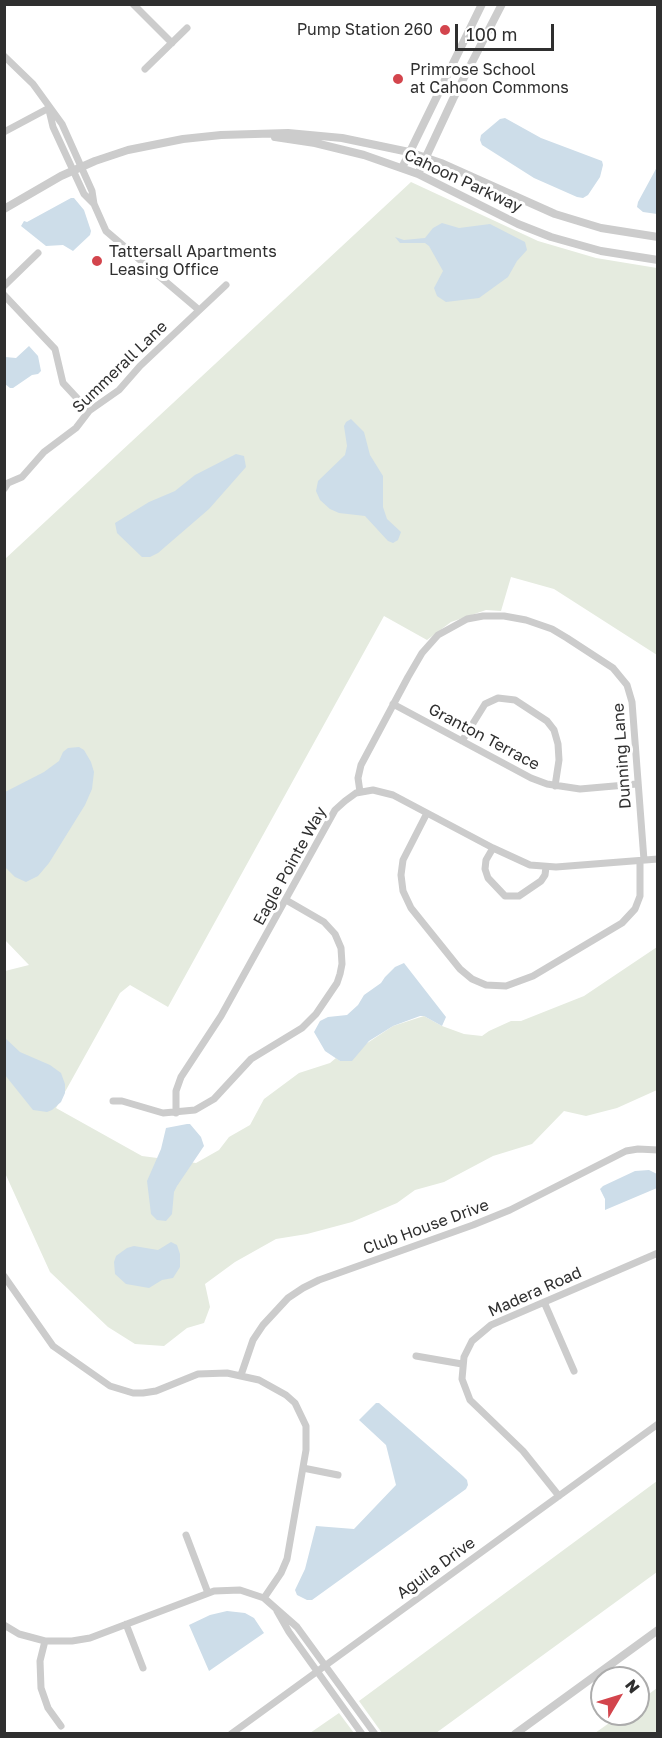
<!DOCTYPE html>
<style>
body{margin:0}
#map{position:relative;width:662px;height:1738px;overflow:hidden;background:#fff;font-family:"Golos Text",sans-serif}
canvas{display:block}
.frame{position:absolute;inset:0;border:6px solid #2f2f2f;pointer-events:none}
.north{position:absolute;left:590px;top:1666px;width:60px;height:60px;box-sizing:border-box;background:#fff;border:2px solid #acacac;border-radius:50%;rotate:52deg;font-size:16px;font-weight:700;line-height:24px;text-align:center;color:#2f2f2f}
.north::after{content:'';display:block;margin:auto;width:21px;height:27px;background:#d3454d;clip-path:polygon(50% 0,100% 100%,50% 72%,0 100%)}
.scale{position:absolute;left:455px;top:24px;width:99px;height:27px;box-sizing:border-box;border:3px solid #2f2f2f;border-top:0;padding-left:8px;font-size:18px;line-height:21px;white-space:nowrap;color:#2f2f2f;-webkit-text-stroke:4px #fff;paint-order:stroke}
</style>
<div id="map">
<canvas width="662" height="1738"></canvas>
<div class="frame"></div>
<div class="north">N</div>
<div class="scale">100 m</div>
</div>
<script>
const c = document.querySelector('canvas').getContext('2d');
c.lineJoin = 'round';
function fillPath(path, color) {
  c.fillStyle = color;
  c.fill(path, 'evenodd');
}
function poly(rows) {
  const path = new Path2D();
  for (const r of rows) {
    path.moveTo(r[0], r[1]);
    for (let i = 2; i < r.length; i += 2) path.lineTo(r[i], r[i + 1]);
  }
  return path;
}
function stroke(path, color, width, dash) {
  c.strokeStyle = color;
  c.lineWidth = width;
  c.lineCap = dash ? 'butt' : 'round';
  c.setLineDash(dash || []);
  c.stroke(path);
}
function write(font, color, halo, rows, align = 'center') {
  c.font = font + ' "Golos Text",sans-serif';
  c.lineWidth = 6;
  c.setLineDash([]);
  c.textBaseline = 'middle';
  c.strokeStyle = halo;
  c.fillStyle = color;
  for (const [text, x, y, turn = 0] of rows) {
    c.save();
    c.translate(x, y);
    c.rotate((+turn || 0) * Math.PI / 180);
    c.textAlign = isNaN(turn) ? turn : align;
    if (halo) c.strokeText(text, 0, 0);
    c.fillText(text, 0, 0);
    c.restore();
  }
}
fillPath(poly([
 [411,182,538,241,596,258,657,268,657,655,554,589,511,577,501,611,486,610,451,622,427,640,384,616,168,1007,130,985,120,993,56,1108,142,1156,196,1163,219,1150,229,1137,250,1125,264,1099,299,1073,330,1063,336,1058,340,1061,393,1026,424,1016,442,1026,464,1034,482,1036,489,1031,511,1021,521,1021,584,996,657,947,657,1090,617,1108,586,1116,564,1111,532,1144,493,1156,444,1182,415,1190,397,1203,352,1222,307,1234,276,1239,235,1262,205,1284,210,1307,204,1323,187,1328,164,1346,135,1344,108,1327,50,1272,5,1173,5,971,29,965,5,940,5,559],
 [657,1481,657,1572,436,1733,382,1733,359,1701],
 [657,1688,657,1733,595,1733,622,1714,638,1714,638,1702],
 [339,1713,354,1733,310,1733]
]), '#e5ebdf');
fillPath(poly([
 [505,118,541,138,602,161,603,165,600,177,588,195,583,198,577,197,534,178,482,145,480,140,481,135,500,119],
 [657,167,657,214,643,212,637,207,638,202],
 [71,198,74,198,84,210,91,231,90,235,73,251,63,245,46,246,21,226,24,221,27,222],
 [442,223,459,228,490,224,525,242,527,250,517,261,508,277,479,298,446,302,437,296,434,288,443,271,429,246,425,243,400,243,395,237,404,240,425,238,433,228],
 [29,346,38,356,41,371,38,374,32,375,13,388,10,388,5,384,5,357,16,358],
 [351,419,364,432,370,455,383,476,383,507,387,519,401,532,398,540,393,543,388,541,365,516,339,513,330,509,320,500,316,491,318,481,345,455,347,446,344,426,346,422],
 [236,454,244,456,246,467,209,509,158,553,150,557,142,557,117,533,115,523,149,502,175,491,195,475],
 [79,747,84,750,91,762,94,772,92,789,85,805,49,863,38,876,26,882,15,877,5,867,5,792,44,772,59,761,63,752,68,748],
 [404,963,446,1017,442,1026,424,1016,420,1016,393,1026,369,1041,352,1061,340,1061,325,1051,314,1032,320,1021,328,1017,347,1015,358,1005,364,995,381,983,385,977,395,967],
 [5,1038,20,1052,50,1065,61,1073,65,1084,65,1093,61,1102,52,1110,47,1112,33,1110,5,1075],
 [187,1124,190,1124,201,1137,204,1146,177,1186,174,1192,172,1214,166,1221,157,1220,151,1214,147,1181,161,1149,166,1128],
 [649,1170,657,1174,657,1188,605,1210,605,1199,600,1189,603,1186,635,1171],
 [171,1242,177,1245,180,1254,180,1267,173,1278,162,1280,149,1288,126,1284,115,1274,114,1262,116,1256,127,1248,134,1246,158,1250],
 [376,1403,379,1403,463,1476,467,1480,468,1485,466,1489,312,1600,307,1600,297,1595,295,1590,305,1569,316,1526,354,1529,396,1485,386,1445,359,1420],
 [227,1611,245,1613,254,1618,264,1633,209,1671,189,1625,210,1615]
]), '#cddde9');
stroke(poly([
 [133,4,172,43],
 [4,56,33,84,62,124,92,191,94,204,106,231,199,310],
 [145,69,187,28],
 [49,110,53,127,84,194,94,204],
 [4,132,49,108],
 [4,286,38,253],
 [4,295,55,349,63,383,89,411],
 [4,489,8,483,22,477,44,452,76,428,89,411,119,390,140,366,226,285],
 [393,704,531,778,547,784,580,789,637,784],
 [462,741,485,704,498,698,515,700,547,721,554,730,558,744,559,760,555,786],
 [360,792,358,778,361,765,408,677,422,653,438,635,467,619,483,616,504,616,526,620,552,629,567,638,613,668,627,685,632,702,644,860],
 [427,813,403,860,401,875,403,891,411,908,460,969,472,979,486,985,506,986,533,976,622,923,635,909,640,896,640,861],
 [493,848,486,860,485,869,488,878,505,896,519,896,541,881,545,875,546,867],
 [113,1101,122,1101,163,1113,195,1110,214,1099,251,1059,302,1028,316,1014,337,983,340,974,342,964,341,948,335,934,324,922,286,900],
 [176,1113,176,1091,181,1077,221,1016,335,810,345,801,356,793,373,790,393,795,493,848,530,865,556,867,658,859],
 [4,1276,53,1346,110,1386,133,1393,143,1393,156,1391,198,1374,227,1373,259,1380,286,1395,295,1403,306,1426,306,1450,287,1559,281,1573,264,1598],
 [544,1302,574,1371],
 [416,1356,462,1364],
 [241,1375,253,1340,263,1325,288,1298,303,1288,319,1280,473,1225,510,1210,626,1151,638,1149,658,1150],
 [303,1468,338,1475],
 [559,1496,523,1451,470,1400,462,1379,464,1357,472,1341,491,1325,658,1253],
 [186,1535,208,1593],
 [277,1611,289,1632,362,1734],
 [126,1624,143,1668],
 [4,1625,19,1634,45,1641,72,1641,90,1638,214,1591,240,1590,264,1598,297,1627,375,1734],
 [45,1641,40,1661,41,1688,48,1708,61,1726],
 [231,1734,658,1424]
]), '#ccc', 7);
stroke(poly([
 [275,137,315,143,364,155,418,174,518,224,551,237,601,251,658,260],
 [402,168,482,4],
 [418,174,453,99,502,4],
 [4,209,61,176,95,161,128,150,183,139,221,135,288,133,342,138,409,152,441,163,555,214,601,228,658,237],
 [515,1734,658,1630]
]), '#ccc', 8);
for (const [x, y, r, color] of [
 [445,30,6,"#d3454d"],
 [398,79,6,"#d3454d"],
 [97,261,6,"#d3454d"]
]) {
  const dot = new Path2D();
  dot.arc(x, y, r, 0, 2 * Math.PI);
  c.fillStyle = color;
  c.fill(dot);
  stroke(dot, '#fff', 2);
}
write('16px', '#2f2f2f', '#fff', [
 ["Pump Station 260",433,30,"right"],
 ["Primrose School",410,70],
 ["at Cahoon Commons",410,88],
 ["Tattersall Apartments",109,252],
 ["Leasing Office",109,270]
], 'left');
write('16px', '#2f2f2f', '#fff', [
 ["Cahoon Parkway",463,181,25],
 ["Summerall Lane",120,367,-44],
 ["Granton Terrace",484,737,28],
 ["Dunning Lane",622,756,-94],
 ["Eagle Pointe Way",290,866,-61],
 ["Club House Drive",426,1227,-20],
 ["Madera Road",535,1292,-24],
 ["Aguila Drive",436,1568,-36]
]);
</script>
